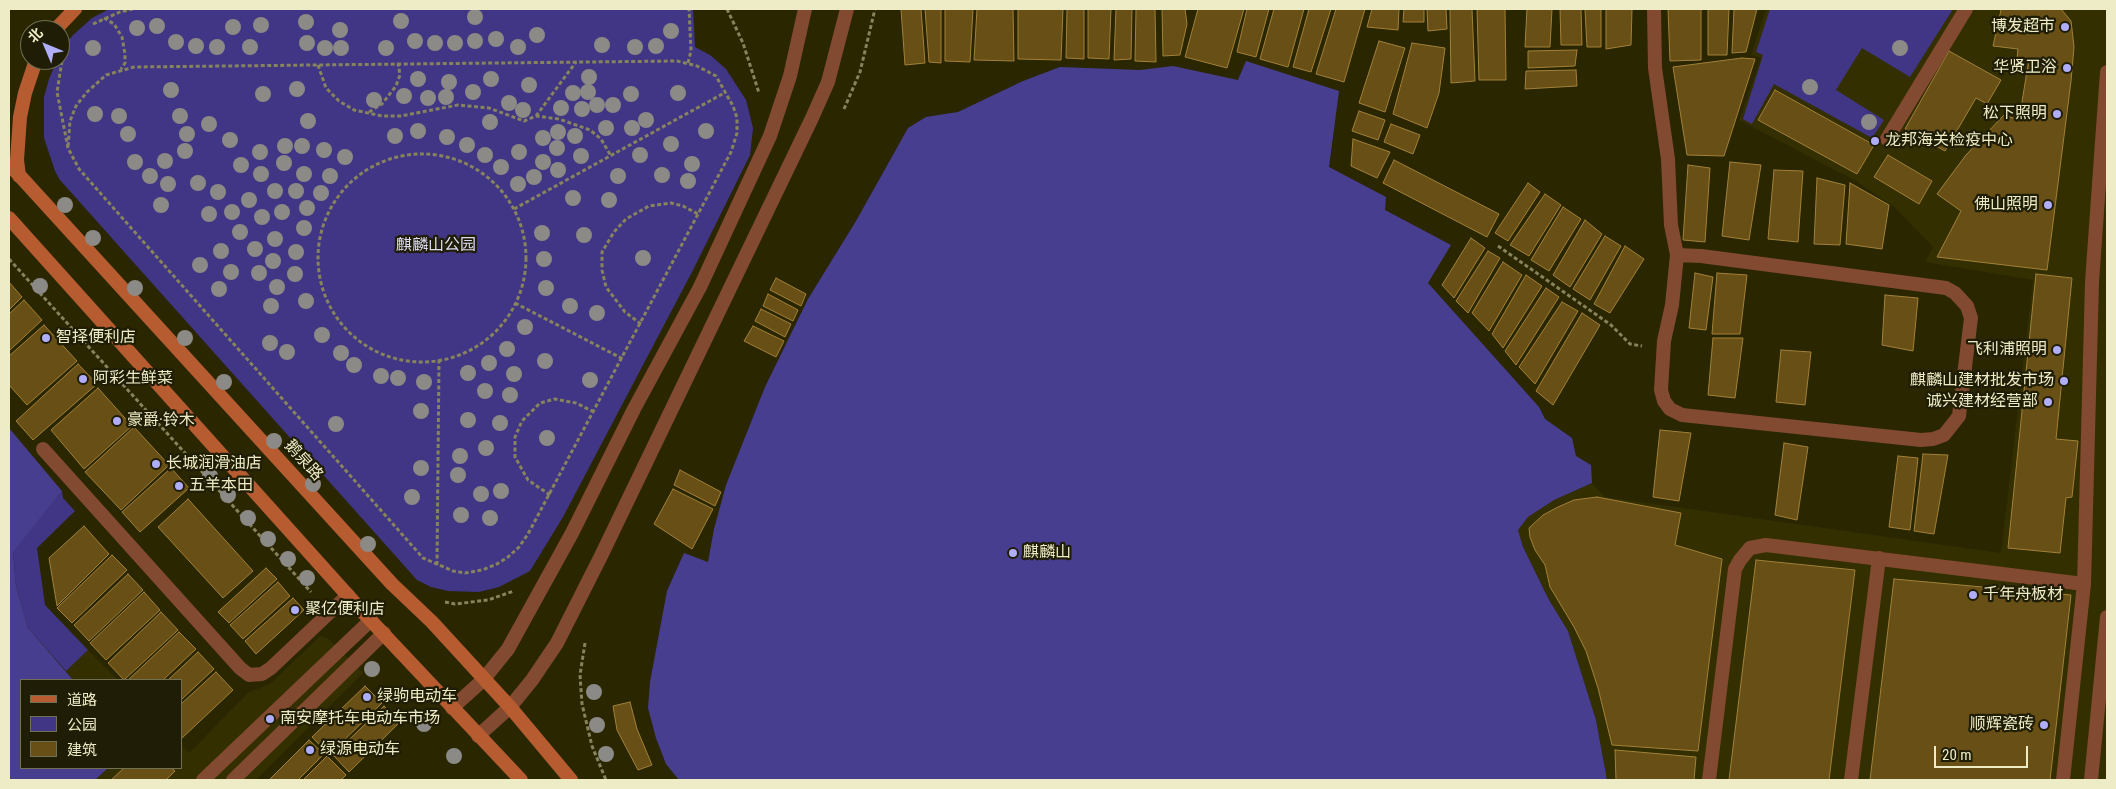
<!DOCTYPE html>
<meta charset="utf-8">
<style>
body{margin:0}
#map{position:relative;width:2116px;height:789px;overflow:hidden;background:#2a2600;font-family:"Roboto Condensed","Noto Sans SC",sans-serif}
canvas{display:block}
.frame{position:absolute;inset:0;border:10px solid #eeecc6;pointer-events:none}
.legend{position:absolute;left:20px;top:679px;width:162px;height:90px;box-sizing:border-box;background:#1f1d05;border:1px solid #727052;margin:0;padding:6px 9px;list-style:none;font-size:15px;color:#eeecc6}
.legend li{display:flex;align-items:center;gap:10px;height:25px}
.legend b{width:25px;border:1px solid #727052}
.north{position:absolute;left:20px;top:20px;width:50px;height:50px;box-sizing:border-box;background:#1f1d05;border:1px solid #727052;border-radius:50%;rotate:315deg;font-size:14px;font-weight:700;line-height:20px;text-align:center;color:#eeecc6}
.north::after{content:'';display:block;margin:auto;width:18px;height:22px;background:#b0aefa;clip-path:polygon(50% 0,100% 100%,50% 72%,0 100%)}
.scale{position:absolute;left:1934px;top:746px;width:94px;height:22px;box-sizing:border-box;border:2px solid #eeecc6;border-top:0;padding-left:6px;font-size:15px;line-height:18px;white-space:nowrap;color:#eeecc6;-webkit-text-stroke:4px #1f1d05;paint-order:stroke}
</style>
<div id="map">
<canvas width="2116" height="789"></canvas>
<div class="frame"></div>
<ul class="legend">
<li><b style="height:6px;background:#b65c30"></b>道路</li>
<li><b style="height:14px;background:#403685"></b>公园</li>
<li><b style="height:14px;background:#674f15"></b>建筑</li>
</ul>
<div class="north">北</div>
<div class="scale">20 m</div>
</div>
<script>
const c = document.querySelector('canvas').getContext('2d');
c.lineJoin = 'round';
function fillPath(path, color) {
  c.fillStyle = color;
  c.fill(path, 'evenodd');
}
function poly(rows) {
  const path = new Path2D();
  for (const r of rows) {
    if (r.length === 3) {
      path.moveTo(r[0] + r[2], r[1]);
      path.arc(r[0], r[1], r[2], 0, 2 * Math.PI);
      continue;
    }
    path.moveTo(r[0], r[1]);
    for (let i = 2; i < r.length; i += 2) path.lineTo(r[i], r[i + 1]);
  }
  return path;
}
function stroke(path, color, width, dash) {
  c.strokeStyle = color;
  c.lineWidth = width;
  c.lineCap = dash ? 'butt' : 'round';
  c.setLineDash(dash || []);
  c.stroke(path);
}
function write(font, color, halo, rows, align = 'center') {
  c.font = font + ' "Roboto Condensed","Noto Sans SC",sans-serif';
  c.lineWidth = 4.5;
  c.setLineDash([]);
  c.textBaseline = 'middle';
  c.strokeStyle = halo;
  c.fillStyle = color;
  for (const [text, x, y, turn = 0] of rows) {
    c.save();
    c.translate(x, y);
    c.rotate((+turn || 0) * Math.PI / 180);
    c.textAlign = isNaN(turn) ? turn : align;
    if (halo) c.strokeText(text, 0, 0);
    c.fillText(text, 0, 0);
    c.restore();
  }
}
fillPath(poly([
 [1766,9,2107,9,2107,780,1607,780,1596,720,1568,631,1549,600,1523,547,1518,530,1528,517,1554,500,1592,483,1605,497,2001,553,2033,280,1925,262,1933,247,1894,207,1856,181,1739,120,1761,58,1751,55],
 [320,636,329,639,363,673,256,780,95,780,108,768,181,768,181,745,189,753,249,692,270,684],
 [88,650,118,680,73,680,66,671]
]), '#332f00');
fillPath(poly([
 [109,9,693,9,695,47,710,55,726,69,746,100,753,128,750,155,693,270,563,517,530,571,499,587,479,592,448,591,431,587,417,580,60,180,55,171,44,138,44,97,49,79,57,60,60,60,62,48,73,35,92,18],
 [1770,9,1953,9,1910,77,1862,48,1836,90,1884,120,1872,138,1774,84,1752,124,1743,119,1763,55,1756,52],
 [62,491,63,498,75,511,37,548,45,605,88,650,66,671,28,628,16,586,13,551]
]), '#403685');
fillPath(poly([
 [1246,61,1339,91,1329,167,1386,197,1385,210,1451,245,1428,283,1539,407,1545,419,1572,438,1576,456,1591,465,1592,483,1554,500,1528,517,1518,530,1523,547,1549,600,1568,631,1596,720,1607,780,679,780,666,764,656,738,648,708,650,682,667,591,684,553,708,562,714,529,726,485,765,387,808,299,856,221,908,128,926,117,958,112,1023,81,1060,67,1140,70,1173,66,1238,80],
 [9,428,62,491,13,552,16,586,28,628,73,680,21,680,21,768,108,768,95,780,9,780]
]), '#473e90');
const building = poly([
 [901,9,921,9,925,63,905,65,901,9],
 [925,9,941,9,941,63,929,62,925,9],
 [945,9,973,9,970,62,945,61,945,9],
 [977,9,1013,9,1014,61,974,60,977,9],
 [1018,9,1063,9,1061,60,1018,59,1018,9],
 [1067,9,1084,9,1084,59,1066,58,1067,9],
 [1088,9,1111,9,1109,59,1088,58,1088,9],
 [1116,9,1132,9,1131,59,1114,60,1116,9],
 [1136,9,1155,9,1156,62,1135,61,1136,9],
 [1162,9,1185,9,1187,24,1180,55,1163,56,1162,9],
 [1198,9,1244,9,1227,68,1185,57,1198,9],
 [1247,9,1269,9,1256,57,1237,52,1247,9],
 [1274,9,1304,9,1288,67,1260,59,1274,9],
 [1309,9,1331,9,1311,72,1293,67,1309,9],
 [1336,9,1365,9,1344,82,1316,74,1336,9],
 [1372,9,1399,9,1398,30,1367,27,1372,9],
 [1404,9,1424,9,1424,22,1403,22,1404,9],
 [1427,9,1446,9,1447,29,1428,31,1427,9],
 [1450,9,1472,9,1475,81,1451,83,1450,9],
 [1477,9,1505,9,1506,80,1479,80,1477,9],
 [1527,9,1552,9,1550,47,1525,47,1527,9],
 [1560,9,1581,9,1582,45,1561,45,1560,9],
 [1585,9,1601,9,1601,47,1587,47,1585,9],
 [1606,9,1632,9,1631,45,1606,49,1606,9],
 [1668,9,1701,9,1701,60,1670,61,1668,9],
 [1708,9,1729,9,1727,55,1708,55,1708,9],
 [1734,9,1757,9,1746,52,1732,53,1734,9],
 [1999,9,2061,9,2071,21,2074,47,2071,81,2047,270,1937,257,1961,211,1937,194,1966,155,2004,115,2019,120,2029,59,2017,59,2018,49,1993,46,2001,10,1999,9],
 [1379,41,1405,48,1385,112,1359,103,1379,41],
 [1412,43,1445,48,1439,93,1427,128,1393,114,1412,43],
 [1577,50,1575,66,1528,68,1528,51,1577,50],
 [1949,51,2001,80,1987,104,1976,98,1945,151,1905,129,1949,51],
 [1742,58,1755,59,1724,156,1687,155,1673,67,1742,58],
 [1576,70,1577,86,1525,89,1526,71,1576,70],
 [1775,90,1874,145,1857,174,1758,120,1775,90],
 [1359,111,1385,120,1378,140,1352,131,1359,111],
 [1391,124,1420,135,1413,154,1384,142,1391,124],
 [1353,139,1390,152,1377,178,1351,166,1353,139],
 [1888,155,1932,181,1919,204,1874,177,1888,155],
 [1394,160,1499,214,1487,237,1383,183,1394,160],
 [1730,162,1761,165,1749,240,1722,236,1730,162],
 [1688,165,1710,168,1705,242,1683,240,1688,165],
 [1774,170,1803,171,1798,242,1768,239,1774,170],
 [1817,178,1845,185,1840,245,1814,244,1817,178],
 [1528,183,1540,192,1508,241,1495,233,1528,183],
 [1850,183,1889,205,1882,249,1846,244,1850,183],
 [1545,194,1561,205,1529,256,1510,245,1545,194],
 [1563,207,1581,219,1549,271,1531,260,1563,207],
 [1585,220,1602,234,1570,287,1553,275,1585,220],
 [1605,236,1621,246,1590,300,1573,289,1605,236],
 [1471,238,1485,248,1454,298,1442,285,1471,238],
 [1625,246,1644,259,1610,313,1594,304,1625,246],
 [1488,251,1500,258,1468,313,1456,301,1488,251],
 [1503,262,1522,275,1489,331,1472,313,1503,262],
 [1695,273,1713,277,1706,330,1689,328,1695,273],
 [1717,273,1747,275,1740,334,1712,334,1717,273],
 [2036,274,2072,278,2056,439,2078,441,2072,497,2066,498,2060,553,2008,548,2036,274],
 [1526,275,1542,286,1503,348,1492,334,1526,275],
 [776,278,806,294,801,306,770,290,776,278],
 [9,282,22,297,9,310,9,282],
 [1546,288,1559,297,1516,365,1505,351,1546,288],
 [768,294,798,310,793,321,763,306,768,294],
 [1885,295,1918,298,1913,351,1882,345,1885,295],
 [24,300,42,320,9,351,9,314,24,300],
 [1562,302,1578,311,1535,384,1519,367,1562,302],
 [761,309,791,324,785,337,755,321,761,309],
 [1582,313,1600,325,1553,405,1536,391,1582,313],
 [44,325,77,361,27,405,9,385,9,356,44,325],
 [753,326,784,341,776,357,744,341,753,326],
 [1713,338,1743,338,1735,398,1708,395,1713,338],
 [1781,350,1811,352,1805,405,1776,402,1781,350],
 [78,364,97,384,33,440,16,421,78,364],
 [98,388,132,426,84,469,51,430,98,388],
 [134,427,169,465,121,510,85,472,134,427],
 [1660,430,1691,433,1679,501,1653,497,1660,430],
 [1784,443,1808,447,1797,520,1775,515,1784,443],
 [1923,454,1948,455,1934,534,1914,531,1923,454],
 [1898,456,1918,458,1910,530,1889,527,1898,456],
 [171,468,189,488,140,532,122,512,171,468],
 [680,470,721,492,715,506,674,485,680,470],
 [673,489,713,509,692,549,654,524,673,489],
 [1597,497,1681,513,1675,545,1722,559,1698,751,1612,745,1598,688,1586,651,1574,627,1550,587,1545,565,1535,550,1530,537,1529,528,1543,515,1558,507,1574,500,1597,497],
 [188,499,253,571,223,598,158,527,188,499],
 [84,526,109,554,57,606,49,558,84,526],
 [112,555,127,570,72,623,57,608,112,555],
 [1756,560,1855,570,1829,780,1729,780,1756,560],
 [266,568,277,579,229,623,218,612,266,568],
 [128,574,143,590,89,641,74,625,128,574],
 [1894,579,2071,595,2050,780,1870,780,1894,579],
 [278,582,290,596,243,639,230,625,278,582],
 [144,592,160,610,106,660,90,643,144,592],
 [293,598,304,610,256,654,245,641,293,598],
 [161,612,178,630,124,680,108,663,161,612],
 [179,632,196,649,163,680,128,680,179,632],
 [198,652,214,669,181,700,181,680,168,680,198,652],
 [216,672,233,690,181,739,181,704,216,672],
 [365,686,382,703,329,755,312,737,365,686],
 [630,702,637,729,652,765,638,770,617,730,613,706,630,702],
 [384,706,400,722,349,772,333,755,384,706],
 [309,740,324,754,298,780,269,780,309,740],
 [1615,750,1696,757,1694,780,1616,780,1615,750],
 [327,756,346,775,341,780,303,780,327,756],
 [124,768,171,768,175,771,166,780,111,780,124,768]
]);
fillPath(building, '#674f15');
stroke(building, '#a28139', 1);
stroke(poly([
 [727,9,743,43,759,93],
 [104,18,114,24,122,37,125,54,125,63,121,69],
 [93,24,120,12,133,9],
 [67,49,62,61,57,92,68,148,79,169,416,550,423,558,453,571,465,573,482,570,497,564,508,557,519,547,528,534,731,152,737,133,737,118,733,106,716,76,697,66,677,61,134,67,106,75,87,92,76,106,70,121,68,148],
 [688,63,691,51,689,9],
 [318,65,326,88,339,101,354,110,382,116,401,116,458,105,489,108,524,121,536,116,559,119,590,130,601,139,611,156],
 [844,109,860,72,875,9],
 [369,112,382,104,396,86,400,75,398,63],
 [536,116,576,62],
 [422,258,104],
 [514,209,726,92],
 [1498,246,1611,325,1630,344,1642,346],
 [9,259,311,592],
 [515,303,623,359],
 [641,324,625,312,606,287,602,270,602,252,614,232,626,219,649,206,671,203,683,206,698,214],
 [550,495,528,480,515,457,515,437,522,421,540,403,555,399,576,403,594,412],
 [437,565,439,360],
 [445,602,455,604,488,600,514,591],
 [585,643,580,675,582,704,592,746,606,780]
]), '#86835d', 3, [4, 2.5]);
stroke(poly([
 [1887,139,1966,9],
 [203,780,371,620],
 [233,780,384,633],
 [1709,780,1735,569,1740,560,1750,548,1766,545,2084,584],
 [1851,780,1879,558],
 [2063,780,2084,584,2092,282,2107,72],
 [2091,780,2107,617]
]), '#824a30', 14);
stroke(poly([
 [1654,9,1655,68,1668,159,1671,225,1677,255,1672,305,1664,341,1661,390,1664,401,1670,409,1682,415,1921,440,1933,439,1944,435,1959,416,1971,318,1967,306,1955,293,1946,288,1701,256,1677,255],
 [43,449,240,668,249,675,262,674,271,668,348,595],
 [452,708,483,680,508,649,572,533,634,409,700,287,770,136,790,76,805,9],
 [478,736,510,707,532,680,557,643,601,556,812,118,828,82,847,9]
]), '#824a30', 14);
stroke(poly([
 [55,30,75,9],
 [9,164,392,584,432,622,510,707,571,780],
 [19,176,17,160,20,117,25,93,36,60],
 [9,218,360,609,521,780]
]), '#b65c30', 14);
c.fillStyle = '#8c8a86';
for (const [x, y] of [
 [475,17],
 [401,21],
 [306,22],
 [261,25],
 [157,26],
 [233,27],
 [137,28],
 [340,30],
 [671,31],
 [537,35],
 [496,39],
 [415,41],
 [475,41],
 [176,42],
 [307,43],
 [435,43],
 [455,43],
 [602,45],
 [196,46],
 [656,46],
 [217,47],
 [250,47],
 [518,47],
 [635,47],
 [93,48],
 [325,48],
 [341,48],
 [386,48],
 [1900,48],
 [589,77],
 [418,79],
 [491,79],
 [449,82],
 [529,85],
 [1810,87],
 [297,89],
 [171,90],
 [473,92],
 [588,92],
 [573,93],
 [678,93],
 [263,94],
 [631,94],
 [404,96],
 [446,97],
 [428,98],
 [374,100],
 [509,103],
 [597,105],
 [613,105],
 [561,108],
 [582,109],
 [523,110],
 [95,114],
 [119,116],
 [180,116],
 [646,120],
 [308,121],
 [490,122],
 [1869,122],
 [209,124],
 [606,128],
 [632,128],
 [418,131],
 [706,131],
 [558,132],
 [128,134],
 [187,134],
 [395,136],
 [575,136],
 [447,137],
 [543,138],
 [230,140],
 [671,144],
 [467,145],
 [285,146],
 [302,146],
 [557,148],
 [324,150],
 [185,151],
 [260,152],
 [519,152],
 [485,155],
 [640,155],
 [581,156],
 [345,157],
 [165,161],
 [135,162],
 [543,162],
 [284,163],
 [692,164],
 [241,165],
 [501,167],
 [558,170],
 [261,174],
 [304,174],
 [662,175],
 [150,176],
 [330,176],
 [618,176],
 [534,177],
 [688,181],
 [198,183],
 [168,184],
 [518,184],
 [275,191],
 [296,191],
 [218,192],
 [321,193],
 [573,198],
 [249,200],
 [609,200],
 [65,205],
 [161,205],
 [307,208],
 [232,212],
 [282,212],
 [209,214],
 [262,217],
 [304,228],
 [240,232],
 [542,233],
 [584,235],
 [93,238],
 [275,239],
 [255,249],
 [221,251],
 [296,252],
 [643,258],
 [544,259],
 [273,261],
 [200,265],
 [231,272],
 [259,273],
 [295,274],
 [40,286],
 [277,287],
 [135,288],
 [546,288],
 [219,289],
 [306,301],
 [271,306],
 [570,306],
 [597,313],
 [525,327],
 [322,335],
 [185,338],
 [270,343],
 [507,349],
 [287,352],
 [341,353],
 [545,361],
 [489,363],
 [354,365],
 [468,373],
 [514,374],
 [381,376],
 [398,378],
 [590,380],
 [224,382],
 [424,382],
 [485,391],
 [510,395],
 [421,411],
 [468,420],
 [500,423],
 [336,424],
 [547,438],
 [274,441],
 [486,448],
 [460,456],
 [421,468],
 [458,475],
 [210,476],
 [313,484],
 [501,491],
 [481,494],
 [228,495],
 [412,497],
 [461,515],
 [248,518],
 [490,518],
 [268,539],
 [368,544],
 [288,559],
 [307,578],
 [372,669],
 [594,692],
 [394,694],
 [424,724],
 [597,725],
 [606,754],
 [454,756]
]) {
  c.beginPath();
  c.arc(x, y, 8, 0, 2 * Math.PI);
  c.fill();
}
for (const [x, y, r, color] of [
 [2065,27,5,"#b0aefa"],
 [2067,68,5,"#b0aefa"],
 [2057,114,5,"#b0aefa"],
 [1875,141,5,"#b0aefa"],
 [2048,205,5,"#b0aefa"],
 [46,338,5,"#b0aefa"],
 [2057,350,5,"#b0aefa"],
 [83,379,5,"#b0aefa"],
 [2064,381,5,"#b0aefa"],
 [2048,402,5,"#b0aefa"],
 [117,421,5,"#b0aefa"],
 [156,464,5,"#b0aefa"],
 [179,486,5,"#b0aefa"],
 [1013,553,5,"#b0aefa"],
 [1973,595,5,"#b0aefa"],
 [295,610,5,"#b0aefa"],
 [367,697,5,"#b0aefa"],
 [270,719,5,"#b0aefa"],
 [2044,725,5,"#b0aefa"],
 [310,750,5,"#b0aefa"]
]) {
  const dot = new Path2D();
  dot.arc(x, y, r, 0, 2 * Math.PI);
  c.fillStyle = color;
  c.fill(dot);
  stroke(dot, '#1f1d05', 2);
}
write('16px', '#eeecc6', '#1f1d05', [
 ["博发超市",2055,27,"right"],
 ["华贤卫浴",2057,68,"right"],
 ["松下照明",2047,114,"right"],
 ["龙邦海关检疫中心",1885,141],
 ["佛山照明",2038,205,"right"],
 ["智择便利店",56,338],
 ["飞利浦照明",2047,350,"right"],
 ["阿彩生鲜菜",93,379],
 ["麒麟山建材批发市场",2054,381,"right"],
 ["诚兴建材经营部",2038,402,"right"],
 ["豪爵·铃木",127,421],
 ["长城润滑油店",166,464],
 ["五羊本田",189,486],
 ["麒麟山",1023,553],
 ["千年舟板材",1983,595],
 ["聚亿便利店",305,610],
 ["绿驹电动车",377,697],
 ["南安摩托车电动车市场",280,719],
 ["顺辉瓷砖",2034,725,"right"],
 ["绿源电动车",320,750]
], 'left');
write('16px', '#dcdcf4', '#1f1d05', [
 ["麒麟山公园",436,246]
]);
write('16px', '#eeecc6', '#1f1d05', [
 ["鹅泉路",303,461,48]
]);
</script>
